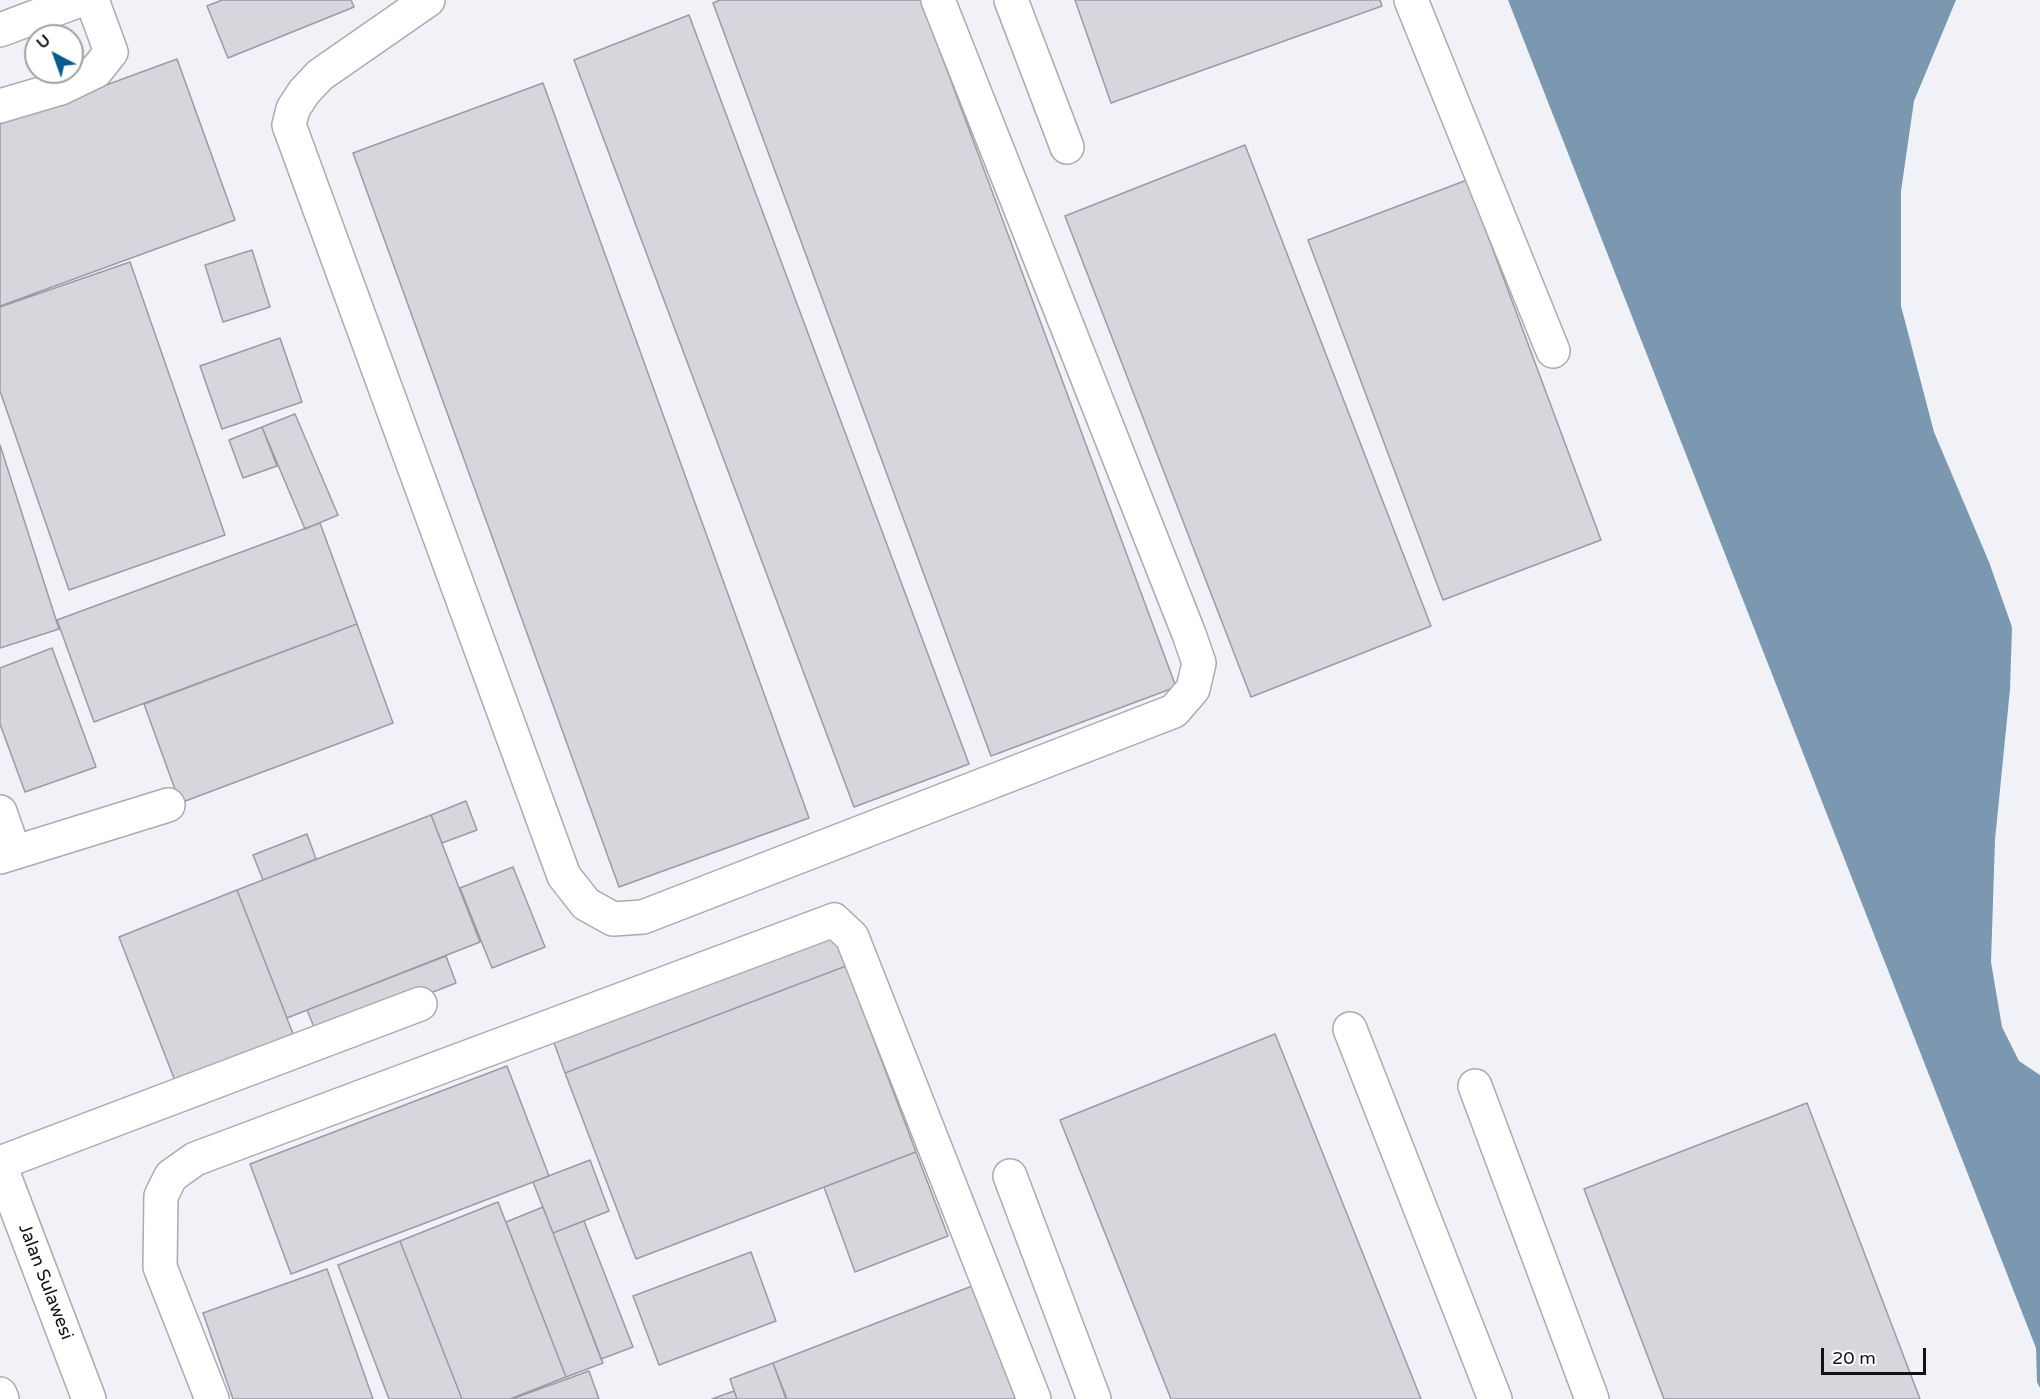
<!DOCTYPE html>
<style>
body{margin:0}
#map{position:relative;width:2040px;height:1399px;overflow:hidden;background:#f0f2f8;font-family:"Varela Round",sans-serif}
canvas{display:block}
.north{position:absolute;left:24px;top:24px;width:60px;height:60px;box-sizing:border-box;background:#fff;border:2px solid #a0a1a1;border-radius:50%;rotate:319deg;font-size:16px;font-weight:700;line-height:24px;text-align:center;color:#121315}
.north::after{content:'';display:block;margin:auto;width:21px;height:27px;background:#0b5c8e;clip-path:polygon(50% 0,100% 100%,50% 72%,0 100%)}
.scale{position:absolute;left:1821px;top:1348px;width:105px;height:27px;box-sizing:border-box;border:3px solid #121315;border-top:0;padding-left:8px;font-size:18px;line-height:21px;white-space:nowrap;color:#121315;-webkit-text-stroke:4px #fff;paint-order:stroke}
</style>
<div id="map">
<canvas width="2040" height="1399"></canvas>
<div class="north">U</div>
<div class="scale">20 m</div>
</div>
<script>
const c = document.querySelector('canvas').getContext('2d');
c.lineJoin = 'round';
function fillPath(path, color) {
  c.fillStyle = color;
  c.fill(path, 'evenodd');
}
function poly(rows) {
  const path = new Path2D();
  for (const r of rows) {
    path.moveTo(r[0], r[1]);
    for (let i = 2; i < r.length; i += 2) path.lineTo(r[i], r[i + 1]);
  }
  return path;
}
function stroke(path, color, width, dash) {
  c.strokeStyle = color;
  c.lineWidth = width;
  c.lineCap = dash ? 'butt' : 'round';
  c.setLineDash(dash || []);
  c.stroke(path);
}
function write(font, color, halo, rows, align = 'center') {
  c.font = font + ' "Varela Round",sans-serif';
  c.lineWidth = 5;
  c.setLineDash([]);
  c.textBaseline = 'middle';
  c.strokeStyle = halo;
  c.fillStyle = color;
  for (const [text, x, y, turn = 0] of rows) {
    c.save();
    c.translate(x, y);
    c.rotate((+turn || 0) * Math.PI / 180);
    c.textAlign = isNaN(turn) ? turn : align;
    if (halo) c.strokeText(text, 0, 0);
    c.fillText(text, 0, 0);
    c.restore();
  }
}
fillPath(poly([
 [1508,0,1956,0,1914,101,1901,191,1901,306,1934,432,1989,562,2012,627,2010,689,1995,840,1991,962,2002,1027,2019,1061,2040,1075,2040,1388,2037,1382,2036,1348]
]), '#7c97b0');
const building = poly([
 [222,0,351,0,354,7,228,58,207,6,222,0],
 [720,0,921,0,1176,687,991,756,713,3,720,0],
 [1075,0,1380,0,1382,6,1111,103,1075,0],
 [689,15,969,764,854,807,574,60,689,15],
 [177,59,235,220,0,306,0,124,177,59],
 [543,83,809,818,619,887,353,153,543,83],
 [1245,145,1431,626,1251,697,1065,216,1245,145],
 [1467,180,1601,540,1443,600,1308,240,1467,180],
 [252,250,270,307,223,322,205,265,252,250],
 [130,262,225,535,69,590,0,391,0,307,130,262],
 [280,338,302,402,222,429,200,366,280,338],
 [295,414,338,515,305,529,262,427,295,414],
 [262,427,277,466,243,478,229,440,262,427],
 [0,445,59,629,0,648,0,445],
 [320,523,357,624,94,722,57,620,320,523],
 [357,624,393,723,180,803,144,704,357,624],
 [52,648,96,767,25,792,0,724,0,668,52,648],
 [466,801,477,830,442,843,431,815,466,801],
 [431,815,480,942,287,1018,237,890,431,815],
 [307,834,316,859,263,880,253,855,307,834],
 [513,867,545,947,492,968,460,888,513,867],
 [237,890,297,1044,179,1091,119,937,237,890],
 [829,922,846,966,565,1073,549,1029,829,922],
 [446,956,456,983,318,1037,307,1010,446,956],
 [846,966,916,1152,636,1259,565,1073,846,966],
 [1275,1034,1421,1399,1171,1399,1060,1120,1275,1034],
 [507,1066,549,1176,291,1274,250,1164,507,1066],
 [1807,1103,1920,1399,1664,1399,1584,1189,1807,1103],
 [916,1152,948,1236,855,1272,824,1187,916,1152],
 [590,1160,609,1211,553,1233,533,1182,590,1160],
 [498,1202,566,1377,510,1399,462,1399,400,1241,498,1202],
 [543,1207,603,1363,566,1377,506,1222,543,1207],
 [584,1221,633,1347,601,1359,553,1233,584,1221],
 [400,1241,462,1399,389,1399,338,1265,400,1241],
 [751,1252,776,1321,659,1365,633,1296,751,1252],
 [327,1269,373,1399,233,1399,203,1313,327,1269],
 [980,1283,1024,1399,787,1399,773,1363,980,1283],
 [773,1363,786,1399,737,1399,730,1379,773,1363],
 [589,1371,599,1399,512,1399,589,1371],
 [734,1391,737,1399,712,1399,734,1391]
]);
fillPath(building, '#d5d7dd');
stroke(building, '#9a9ca2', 1.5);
const minor = poly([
 [428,0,320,75,304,92,293,109,289,125,564,876,586,904,613,919,643,917,1174,711,1193,689,1199,663,1189,634,938,0],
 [1011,0,1067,147],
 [1411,0,1553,351],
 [0,30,80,0],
 [0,106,61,88,96,71,111,52,92,0],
 [0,812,14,852],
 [0,857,168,805],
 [1350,1029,1495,1399],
 [1475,1086,1592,1399],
 [0,1163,420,1004],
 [0,1165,89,1399],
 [1010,1176,1094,1399],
 [0,1394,2,1399],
 [212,1399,160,1267,161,1196,171,1176,195,1159,834,920,852,937,1034,1399]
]);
stroke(minor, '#a9abb1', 36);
stroke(minor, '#fff', 33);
write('18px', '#121315', '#fff', [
 ["Jalan Sulawesi",45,1282,69]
]);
</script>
